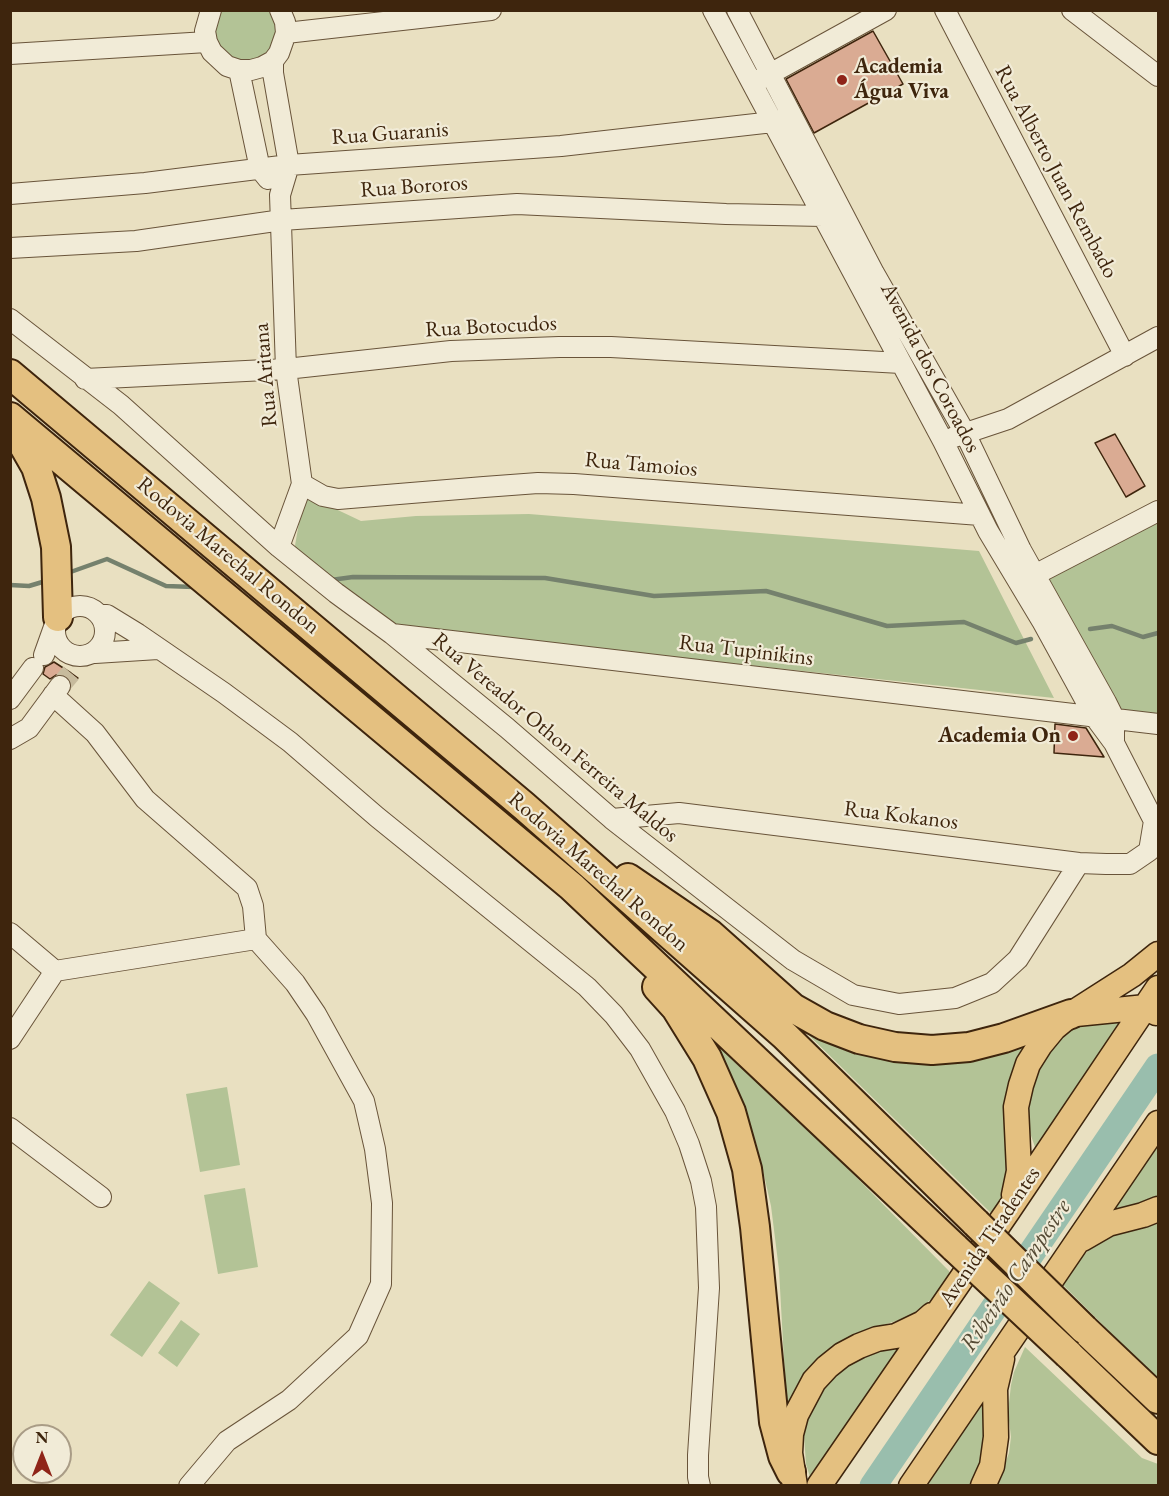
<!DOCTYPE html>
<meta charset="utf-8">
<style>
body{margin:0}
#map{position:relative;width:1169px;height:1496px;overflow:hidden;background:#e9e0c1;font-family:"EB Garamond",serif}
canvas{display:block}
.frame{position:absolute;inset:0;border:12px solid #3e250d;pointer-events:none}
.north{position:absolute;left:12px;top:1424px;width:60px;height:60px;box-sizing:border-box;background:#f1ebd7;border:2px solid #a99c86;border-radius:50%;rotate:0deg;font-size:16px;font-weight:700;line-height:24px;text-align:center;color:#3e250d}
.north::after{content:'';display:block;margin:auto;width:21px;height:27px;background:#8f2418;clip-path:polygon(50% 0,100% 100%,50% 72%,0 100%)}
</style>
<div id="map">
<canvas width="1169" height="1496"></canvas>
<div class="frame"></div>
<div class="north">N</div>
</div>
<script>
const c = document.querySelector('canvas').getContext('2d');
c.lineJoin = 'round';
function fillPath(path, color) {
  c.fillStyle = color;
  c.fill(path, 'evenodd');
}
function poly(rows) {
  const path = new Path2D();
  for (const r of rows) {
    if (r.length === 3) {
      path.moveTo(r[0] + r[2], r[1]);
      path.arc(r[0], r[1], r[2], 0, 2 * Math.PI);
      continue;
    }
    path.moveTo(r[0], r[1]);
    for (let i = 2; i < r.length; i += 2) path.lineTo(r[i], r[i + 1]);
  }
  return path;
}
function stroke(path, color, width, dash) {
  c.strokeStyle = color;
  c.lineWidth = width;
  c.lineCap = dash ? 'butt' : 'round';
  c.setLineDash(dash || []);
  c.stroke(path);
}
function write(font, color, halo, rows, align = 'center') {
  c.font = font + ' "EB Garamond",serif';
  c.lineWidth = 4.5;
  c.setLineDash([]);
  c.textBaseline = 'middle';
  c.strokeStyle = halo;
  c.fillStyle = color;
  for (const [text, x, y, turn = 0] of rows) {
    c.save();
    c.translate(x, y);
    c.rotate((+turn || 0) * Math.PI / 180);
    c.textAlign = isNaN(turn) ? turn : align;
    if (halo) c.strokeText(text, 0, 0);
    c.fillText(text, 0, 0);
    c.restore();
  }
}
fillPath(poly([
 [217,11,274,11,279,18,274,52,244,66,215,49,214,15],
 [304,494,361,521,416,516,529,514,979,551,1054,698,393,627,293,557],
 [1158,515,1158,716,1122,713,1046,574],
 [785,1012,846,1045,1036,1032,1011,1137,1006,1192,994,1216],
 [1125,1019,1036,1150,1027,1124,1026,1110,1035,1070,1060,1038,1071,1030,1084,1025],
 [705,1024,949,1271,950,1278,934,1297,913,1314,899,1320,858,1333,833,1347,787,1414,779,1270,771,1206,764,1175,756,1143,733,1082],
 [227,1087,240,1165,200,1172,186,1094],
 [1158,1144,1158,1200,1112,1211],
 [245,1188,258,1267,218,1274,204,1195],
 [1158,1218,1158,1380,1063,1285,1077,1262,1095,1244,1107,1236],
 [149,1281,180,1303,142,1357,110,1335],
 [181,1320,200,1334,177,1367,158,1353],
 [904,1343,810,1477,806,1464,804,1436,805,1422,815,1396,852,1357],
 [1025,1347,1142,1458,1158,1464,1158,1485,997,1485,1009,1453,1011,1437,1008,1412,1011,1385,1014,1372],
 [984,1399,989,1443,974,1486,927,1486]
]), '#b3c396');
stroke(poly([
 [65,574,107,559,166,586,194,587],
 [331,580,353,577,545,578,654,596,766,591,887,626,964,622,1016,643,1031,639],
 [10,585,29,586,49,580],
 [1090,629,1112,626,1143,637,1158,633]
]), '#75816d', 4.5);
stroke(poly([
 [873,1486,1158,1067]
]), '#99bead', 27);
const building = poly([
 [873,31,903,84,814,133,786,79,873,31],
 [1115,434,1145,486,1126,497,1095,443,1115,434],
 [54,662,71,673,78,678,71,684,68,677,62,674,56,675,50,679,43,674,45,667,54,662],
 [1055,724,1086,728,1104,757,1054,753,1055,724]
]);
fillPath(building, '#daab93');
stroke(building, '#3e250d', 1.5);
stroke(poly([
 [60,686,71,673]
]), '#c7bb9d', 20, [20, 10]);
const minor = poly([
 [211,10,205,31,207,42,212,52,227,66,239,70,251,70,262,67,273,61,279,53,286,33,285,22,280,10],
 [737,10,874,273,965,433,1021,550,1106,702,1114,718,1114,743],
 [945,10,1125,356],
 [1072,10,1158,76],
 [286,33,491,10],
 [10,54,207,42],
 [273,61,273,73,289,165,280,195,286,369,302,484,279,547],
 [239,70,260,169,268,179],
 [759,80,886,10],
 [10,194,145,183,289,165,561,146,773,122,784,119],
 [10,248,136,241,282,220,517,204,726,214,823,216],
 [10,319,121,405,279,547,336,593,392,634,507,728,612,819,793,960,853,995,899,1004,955,998,992,983,1018,959,1079,863],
 [85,379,286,369,451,351,559,347,611,347,901,363],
 [954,437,1008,419,1158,337],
 [302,484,323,496,338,499,484,487,538,483,574,484,980,515],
 [1025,580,1158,511],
 [80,631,25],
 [100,615,107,615,138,634,224,693,290,742,377,817,587,987,614,1015,640,1049,675,1111,689,1144,701,1181,706,1207,709,1288,698,1455,698,1477,700,1486],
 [392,634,1158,724],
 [95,653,158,649],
 [44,655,54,627],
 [53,695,95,733,145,799,247,888,253,906,256,939],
 [10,699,33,668],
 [10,739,29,728,60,686],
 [612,819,679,813,1079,863,1106,864,1130,864,1149,851,1154,821,1114,743,1094,716,1042,621,988,531,943,441,713,10],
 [10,933,55,971,10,1039],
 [55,971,256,939,295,983,316,1014,364,1101,375,1149,382,1203,381,1284,358,1336,289,1400,227,1441,189,1486],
 [10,1128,101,1197]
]);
const major = poly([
 [1076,1014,1146,1007,1156,1013],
 [1014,1195,1019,1171,1016,1107,1021,1085,1028,1064,1040,1045,1054,1028,1071,1014,1132,975,1158,954],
 [1082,1239,1108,1224,1143,1215,1158,1209],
 [795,1486,790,1453,791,1434,796,1415,814,1381,827,1367,842,1355,859,1346,877,1339,896,1336,923,1323,932,1315],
 [819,1486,1008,1211,1158,988],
 [911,1486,1158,1123],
 [983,1486,992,1466,996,1437,995,1389,1002,1359]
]);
const highway = poly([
 [10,374,524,806,785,1036,976,1223],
 [10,417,572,887,955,1248],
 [12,430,24,446,36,467,46,498,56,547,58,617],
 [628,878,710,934,793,1008,825,1026,859,1039,895,1047,932,1050,969,1047,1004,1038,1071,1014],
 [657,987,676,1008,707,1058,731,1112,747,1169,755,1227,774,1422,783,1456,791,1472],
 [1084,1329,1158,1399],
 [1068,1354,1158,1440]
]);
stroke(minor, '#69543a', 22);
stroke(major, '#3e250d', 27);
stroke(highway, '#3e250d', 32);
stroke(minor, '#f1ebd7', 20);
stroke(major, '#e4c080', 24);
stroke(highway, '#e4c080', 28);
const highwayBridge = poly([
 [976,1223,1084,1329],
 [955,1248,1068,1354]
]);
stroke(highwayBridge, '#3e250d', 32, []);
stroke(highwayBridge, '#e4c080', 28);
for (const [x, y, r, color] of [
 [842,80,6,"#8f2418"],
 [1073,736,6,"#8f2418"]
]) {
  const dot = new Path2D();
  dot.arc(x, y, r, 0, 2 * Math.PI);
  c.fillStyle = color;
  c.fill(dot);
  stroke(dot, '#f1ebd7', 2);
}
write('bold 22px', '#3e250d', '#f1ebd7', [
 ["Academia",854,67],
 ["Água Viva",854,92],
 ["Academia On",1061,736,"right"]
], 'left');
write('22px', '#3e250d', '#f1ebd7', [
 ["Rua Guaranis",390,134,-4],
 ["Rua Alberto Juan Rembado",1056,172,62],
 ["Rua Bororos",414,187,-4],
 ["Rua Botocudos",491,327,-3],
 ["Avenida dos Coroados",930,368,62],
 ["Rua Aritana",266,375,-95],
 ["Rua Tamoios",641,465,5],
 ["Rodovia Marechal Rondon",228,556,40],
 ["Rua Tupinikins",746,651,7],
 ["Rua Vereador Othon Ferreira Maldos",555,738,40],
 ["Rua Kokanos",901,816,7],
 ["Rodovia Marechal Rondon",598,872,41],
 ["Avenida Tiradentes",990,1237,-56]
]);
write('italic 24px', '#554b35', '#f1ebd7', [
 ["Ribeirão Campestre",1016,1276,-56]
]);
</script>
